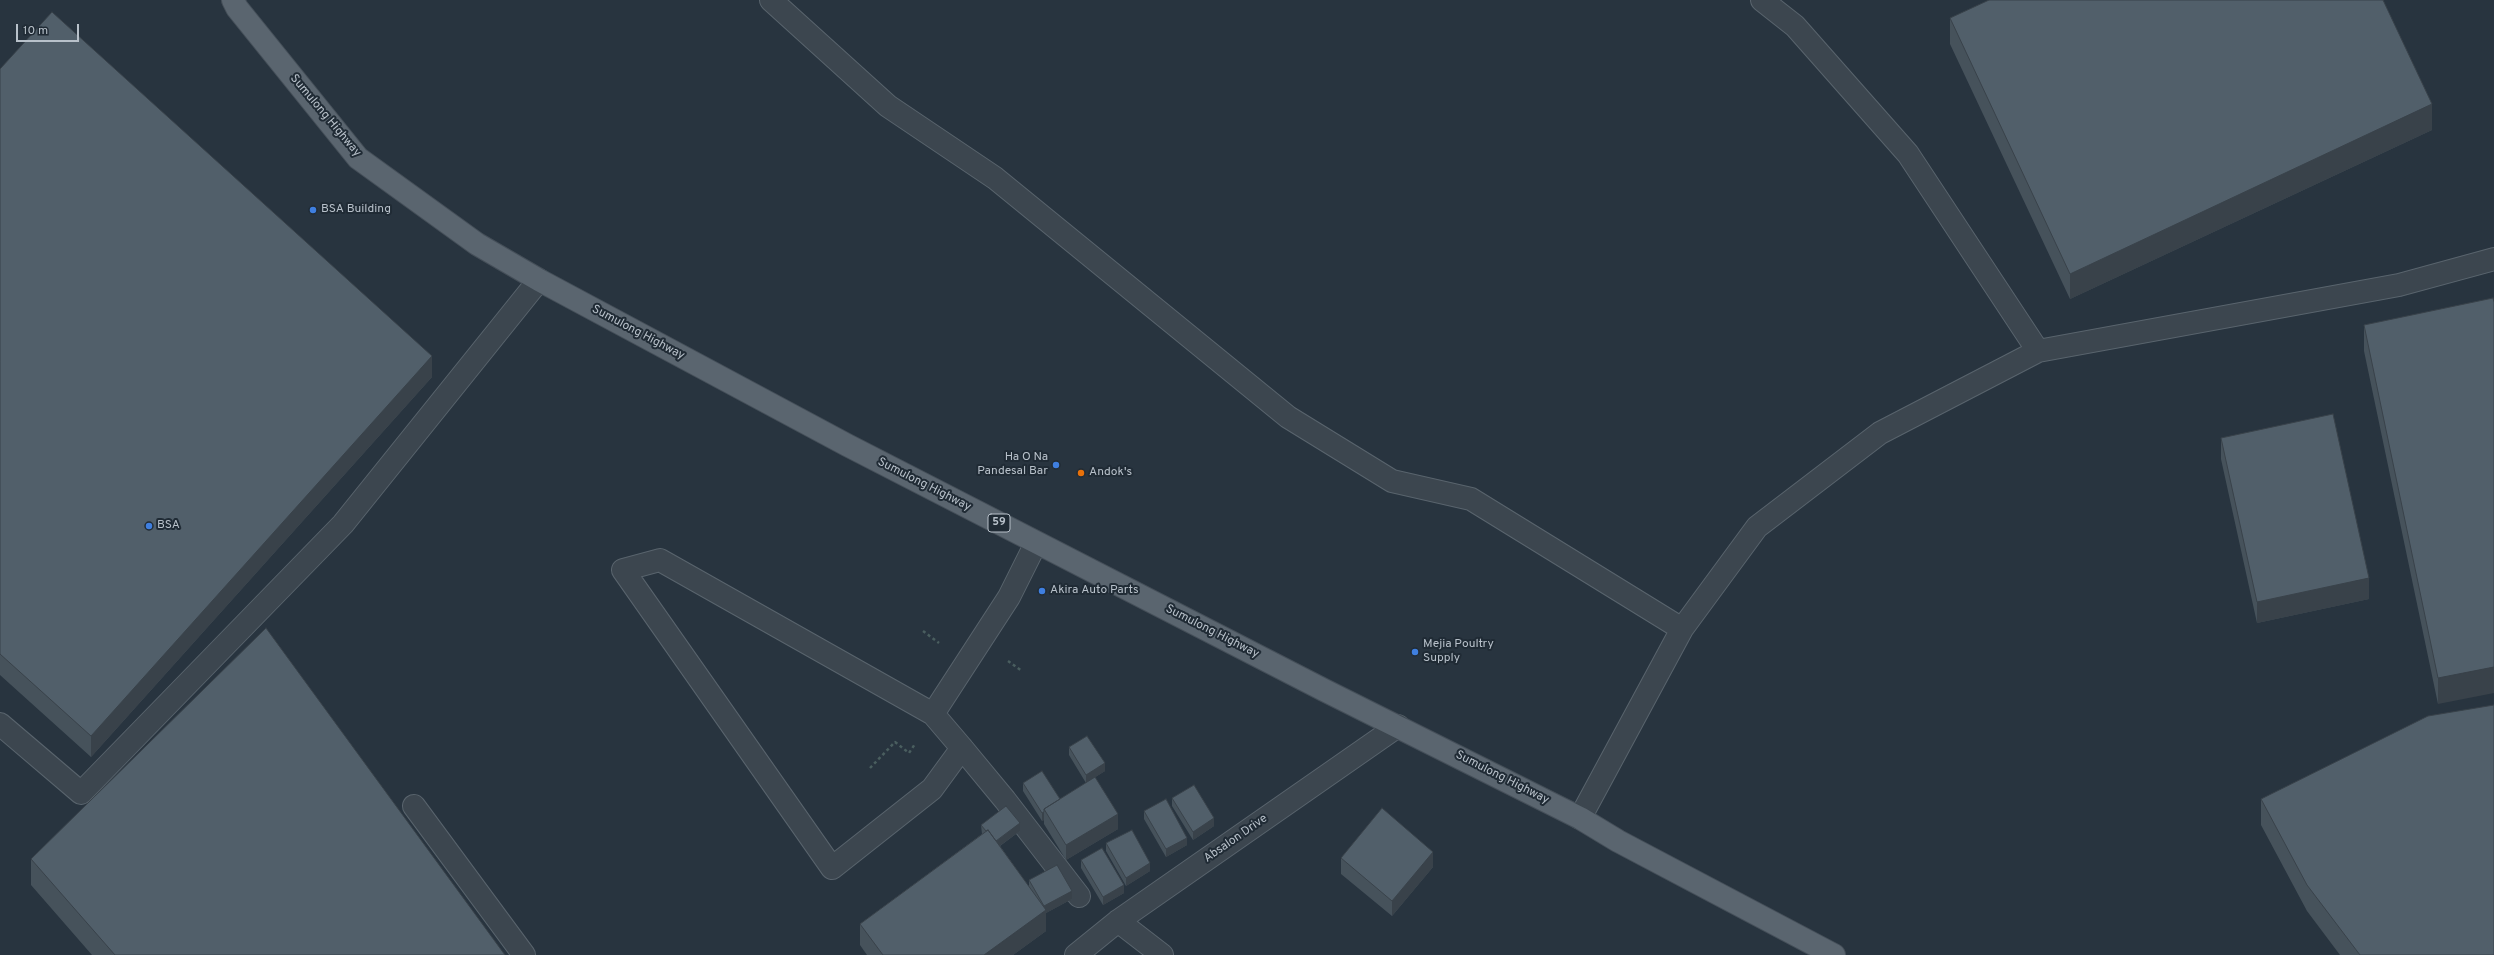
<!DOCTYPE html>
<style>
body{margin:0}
#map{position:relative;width:2494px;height:955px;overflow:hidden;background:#28343f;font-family:Overpass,sans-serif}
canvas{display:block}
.scale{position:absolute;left:16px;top:24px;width:63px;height:18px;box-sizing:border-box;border:2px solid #b8c1ca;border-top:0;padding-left:5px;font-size:12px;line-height:14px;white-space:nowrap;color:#b8c1ca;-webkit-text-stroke:3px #202b35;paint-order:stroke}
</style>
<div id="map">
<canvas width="2494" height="955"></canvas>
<div class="scale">10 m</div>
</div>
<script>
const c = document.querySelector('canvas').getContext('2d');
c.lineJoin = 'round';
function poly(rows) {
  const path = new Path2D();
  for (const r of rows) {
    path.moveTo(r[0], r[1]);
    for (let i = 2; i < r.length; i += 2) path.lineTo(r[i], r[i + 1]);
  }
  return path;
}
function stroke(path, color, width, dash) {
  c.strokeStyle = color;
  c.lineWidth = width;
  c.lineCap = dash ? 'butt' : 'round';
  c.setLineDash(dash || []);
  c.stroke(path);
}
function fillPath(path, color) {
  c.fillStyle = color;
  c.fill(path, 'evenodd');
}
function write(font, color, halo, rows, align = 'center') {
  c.font = font + ' Overpass,sans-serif';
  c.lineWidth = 4;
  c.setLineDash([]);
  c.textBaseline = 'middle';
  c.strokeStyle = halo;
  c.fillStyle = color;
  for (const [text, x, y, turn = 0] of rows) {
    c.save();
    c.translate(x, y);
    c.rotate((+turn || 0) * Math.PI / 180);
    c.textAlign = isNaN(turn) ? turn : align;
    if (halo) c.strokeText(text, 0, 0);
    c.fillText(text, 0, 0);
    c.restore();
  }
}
const minor = poly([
 [771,0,888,106,995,178,1288,417,1392,481,1471,499,1682,629],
 [1762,0,1795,26,1908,154,2038,351],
 [933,714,1009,597,1036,543],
 [0,724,81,793,343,524,539,280],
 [962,748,932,789,832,868,623,570,660,560,933,714,962,748,1005,800,1079,896],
 [414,806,524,955],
 [1580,818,1682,629,1757,527,1880,433,2038,351,2399,285,2494,259],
 [1118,921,1162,955],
 [1076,955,1118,921,1398,726]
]);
const major = poly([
 [233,0,237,8,358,158,477,244,539,280,847,445,1324,690,1580,818,1618,841,1834,955]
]);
stroke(minor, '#59646d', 24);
stroke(major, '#454f59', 24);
stroke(poly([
 [923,631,939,643],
 [1008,661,1022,671],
 [870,768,895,742,909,753,915,744]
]), '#4a5e5f', 2.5, [3, 3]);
stroke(minor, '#3c464f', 22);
stroke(major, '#5a656f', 22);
fillPath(poly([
 [1950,18,2432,130,2070,299,1950,44],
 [0,69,432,377,91,757,0,675],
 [2494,302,2438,704,2364,351,2364,325],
 [2221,438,2369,599,2257,623,2221,459],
 [1069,747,1105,771,1092,779,1118,829,1066,860,1044,824,1044,820,1042,821,1023,791,1023,783,1060,799,1086,783,1069,755],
 [1172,798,1214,826,1193,840,1172,806],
 [2261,799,2494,955,2340,955,2307,911,2261,825],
 [1144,811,1187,845,1166,857,1144,819],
 [981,825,1020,831,1000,846,1029,887,1029,880,1072,899,1046,913,1046,931,1013,955,867,955,860,945,860,924,982,834],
 [1106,843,1150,871,1126,886,1106,851],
 [1341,858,1433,867,1392,916,1341,874],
 [31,859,505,955,92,955,31,885],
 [1081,860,1124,893,1103,905,1081,868]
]), '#46525b');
fillPath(poly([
 [2432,104,2432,130,2070,299,2070,274],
 [432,356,432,377,91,757,91,736],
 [2369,578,2369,599,2257,623,2257,602],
 [2494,667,2494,693,2438,704,2438,678],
 [1105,763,1105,771,1086,783,1086,775],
 [1044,812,1044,820,1042,821,1042,813],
 [1118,814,1118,829,1066,860,1066,845],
 [1214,818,1214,826,1193,840,1193,832],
 [1020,823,1020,831,994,850,994,843],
 [1187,838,1187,845,1166,857,1166,849],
 [1433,852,1433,867,1392,916,1392,901],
 [1150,863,1150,871,1126,886,1126,878],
 [1124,885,1124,893,1103,905,1103,897],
 [1072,891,1072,899,1046,913,1046,931,1013,955,984,955,1044,906]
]), '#39424a');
const building = poly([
 [1989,0,2383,0,2432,104,2070,274,1950,18,1989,0],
 [52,12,432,356,91,736,0,654,0,69,52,12],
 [2493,298,2494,302,2494,667,2438,678,2364,325,2493,298],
 [2333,414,2369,578,2257,602,2221,438,2333,414],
 [266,628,505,955,115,955,31,859,266,628],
 [2494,705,2494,955,2360,955,2307,885,2261,799,2428,716,2494,705],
 [1087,736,1105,763,1086,775,1069,747,1087,736],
 [1042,771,1060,799,1044,809,1044,812,1042,813,1023,783,1042,771],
 [1095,777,1118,814,1066,845,1044,809,1095,777],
 [1194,785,1214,818,1193,832,1172,798,1194,785],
 [1166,799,1187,838,1166,849,1144,811,1166,799],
 [1006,806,1020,823,996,841,988,830,986,831,981,825,1006,806],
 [1382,808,1433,852,1392,901,1341,858,1382,808],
 [988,830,1046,910,984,955,883,955,860,924,988,830],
 [1132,830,1150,863,1126,878,1106,843,1132,830],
 [1102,848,1124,885,1103,897,1081,860,1102,848],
 [1057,865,1072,891,1044,906,1029,880,1057,865]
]);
fillPath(building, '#515f6a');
stroke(building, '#39424a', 1);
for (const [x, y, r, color] of [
 [313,210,4,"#3f7fe0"],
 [1056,465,4,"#3f7fe0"],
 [1081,473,4,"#e8710a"],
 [149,526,4,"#3f7fe0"],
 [1042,591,4,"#3f7fe0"],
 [1415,652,4,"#3f7fe0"]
]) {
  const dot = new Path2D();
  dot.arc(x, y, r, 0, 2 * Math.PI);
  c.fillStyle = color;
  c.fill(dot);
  stroke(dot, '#202b35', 1.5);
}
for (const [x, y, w] of [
 [999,523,22]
]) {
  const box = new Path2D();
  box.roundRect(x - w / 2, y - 9, w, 18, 3);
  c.fillStyle = '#202b35';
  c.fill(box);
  stroke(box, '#b8c1ca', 1);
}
write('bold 11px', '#b8c1ca', null, [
 ["59",999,523]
]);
write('12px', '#b8c1ca', '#202b35', [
 ["Sumulong Highway",325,116,50],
 ["Sumulong Highway",638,333,28],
 ["Sumulong Highway",924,485,27],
 ["Sumulong Highway",1212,632,27],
 ["Sumulong Highway",1502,778,27],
 ["Absalon Drive",1236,839,-35]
]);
write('12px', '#b8c1ca', '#202b35', [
 ["BSA Building",321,210],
 ["Ha O Na",1048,458,"right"],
 ["Pandesal Bar",1048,472,"right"],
 ["Andok's",1089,473],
 ["BSA",157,526],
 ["Akira Auto Parts",1050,591],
 ["Mejia Poultry",1423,645],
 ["Supply",1423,659]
], 'left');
</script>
